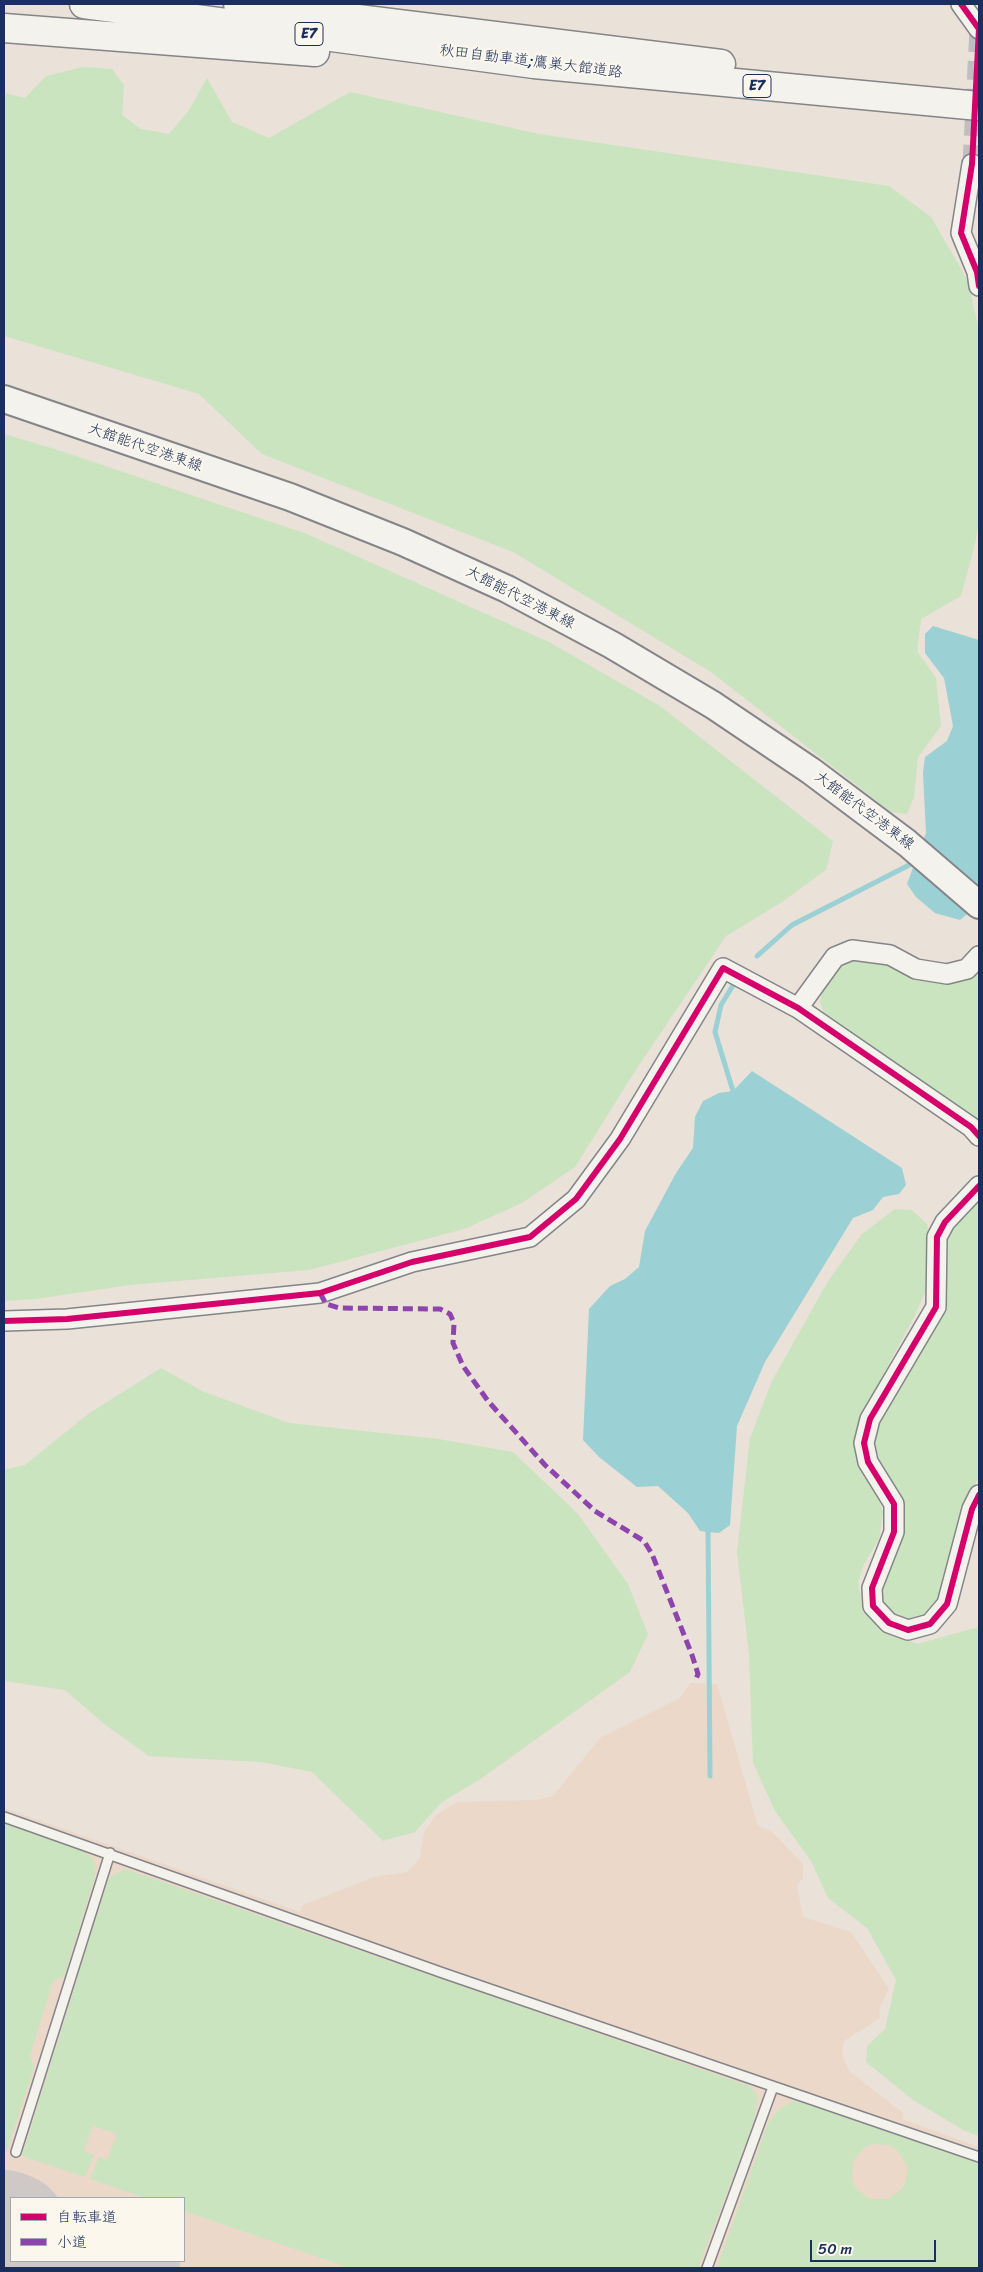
<!DOCTYPE html>
<meta charset="utf-8">
<style>
body{margin:0}
#map{position:relative;width:983px;height:2272px;overflow:hidden;background:#eae1d8;font-family:Sriracha,"Klee One",sans-serif}
canvas{display:block}
.frame{position:absolute;inset:0;border:5px solid #1b2f5e;pointer-events:none}
.legend{position:absolute;left:10px;top:2197px;width:175px;height:65px;box-sizing:border-box;background:#fbf7ec;border:1px solid #a1a7b3;margin:0;padding:6px 9px;list-style:none;font-size:15px;color:#1b2f5e}
.legend li{display:flex;align-items:center;gap:10px;height:25px}
.legend b{width:25px;border:1px solid #a1a7b3}
.scale{position:absolute;left:810px;top:2240px;width:126px;height:22px;box-sizing:border-box;border:2px solid #1b2f5e;border-top:0;padding-left:6px;font-size:15px;line-height:18px;white-space:nowrap;color:#1b2f5e;-webkit-text-stroke:4px #fbf7ec;paint-order:stroke}
</style>
<div id="map">
<canvas width="983" height="2272"></canvas>
<div class="frame"></div>
<ul class="legend">
<li><b style="height:6px;background:#d6006c"></b>自転車道</li>
<li><b style="height:6px;background:#8e44ad"></b>小道</li>
</ul>
<div class="scale">50 m</div>
</div>
<script>
const c = document.querySelector('canvas').getContext('2d');
c.lineJoin = 'round';
function fillPath(path, color) {
  c.fillStyle = color;
  c.fill(path, 'evenodd');
}
function poly(rows) {
  const path = new Path2D();
  for (const r of rows) {
    path.moveTo(r[0], r[1]);
    for (let i = 2; i < r.length; i += 2) path.lineTo(r[i], r[i + 1]);
  }
  return path;
}
function stroke(path, color, width, dash) {
  c.strokeStyle = color;
  c.lineWidth = width;
  c.lineCap = dash ? 'butt' : 'round';
  c.setLineDash(dash || []);
  c.stroke(path);
}
function write(font, color, halo, rows, align = 'center') {
  c.font = font + ' Sriracha,"Klee One",sans-serif';
  c.lineWidth = 4.5;
  c.setLineDash([]);
  c.textBaseline = 'middle';
  c.strokeStyle = halo;
  c.fillStyle = color;
  for (const [text, x, y, turn = 0] of rows) {
    c.save();
    c.translate(x, y);
    c.rotate((+turn || 0) * Math.PI / 180);
    c.textAlign = isNaN(turn) ? turn : align;
    if (halo) c.strokeText(text, 0, 0);
    c.fillText(text, 0, 0);
    c.restore();
  }
}
fillPath(poly([
 [690,1683,717,1684,758,1826,771,1831,803,1864,803,1878,797,1885,803,1917,851,1932,889,1989,879,2009,880,2018,844,2041,842,2054,849,2071,903,2113,902,2119,979,2147,979,2268,4,2268,4,1808,300,1912,303,1905,374,1877,407,1872,420,1858,424,1832,435,1816,457,1802,535,1800,553,1796,601,1737,680,1698],
 [11,2198,184,2198,184,2261,11,2261]
]), '#ebd8c9');
fillPath(poly([
 [82,67,112,69,124,85,122,115,141,129,169,134,189,110,207,78,232,122,269,138,350,92,539,134,889,186,931,217,968,281,979,330,979,519,975,544,961,596,921,619,917,651,936,678,941,726,918,757,914,797,907,814,891,812,711,672,513,552,262,454,199,394,4,336,4,93,25,98,46,76],
 [4,434,58,450,307,534,549,642,660,706,833,841,826,870,782,902,726,936,632,1076,575,1167,522,1203,464,1229,309,1270,130,1285,36,1299,4,1301],
 [863,960,892,963,949,980,976,973,979,969,979,1129,825,1016,820,1002,825,980,841,963],
 [979,1195,979,1477,970,1495,941,1597,923,1619,902,1620,887,1610,878,1597,901,1529,872,1455,871,1437,881,1413,942,1307,945,1241,951,1225],
 [895,1209,912,1210,927,1224,933,1250,927,1288,914,1317,861,1416,856,1442,857,1462,878,1497,883,1512,879,1539,863,1566,858,1583,863,1609,882,1629,917,1644,979,1627,979,2136,965,2131,913,2100,866,2062,867,2046,885,2029,896,1980,867,1928,828,1898,811,1861,775,1811,753,1763,749,1654,737,1552,750,1438,772,1381,828,1281,862,1234],
 [161,1368,202,1391,289,1423,438,1439,513,1452,578,1514,628,1584,648,1634,630,1672,479,1780,442,1802,415,1832,383,1841,312,1772,261,1762,149,1756,104,1724,65,1690,4,1681,4,1470,25,1465,88,1414],
 [4,1823,80,1849,91,1857,96,1865,94,1880,64,1976,53,1981,30,2055,34,2068,7,2150,4,2149],
 [125,1869,749,2086,758,2095,754,2121,698,2268,350,2268,184,2211,184,2198,146,2198,90,2179,99,2157,107,2160,117,2134,93,2126,84,2151,94,2155,85,2177,22,2156,108,1880,115,1874],
 [795,2100,979,2163,979,2268,717,2268,768,2123,778,2110],
 [872,2144,890,2145,898,2151,908,2168,904,2187,889,2199,869,2199,855,2187,852,2179,853,2161,864,2148]
]), '#cae4bf');
fillPath(poly([
 [933,626,979,640,979,904,960,920,935,913,916,897,907,884,926,833,923,773,925,757,947,741,953,726,944,678,925,653,925,634],
 [752,1071,902,1168,906,1185,899,1194,883,1197,873,1210,853,1218,765,1362,737,1426,730,1525,719,1533,700,1531,688,1513,658,1486,637,1487,599,1457,583,1440,589,1309,610,1286,625,1279,639,1267,645,1231,676,1173,693,1148,695,1117,703,1101,719,1093,733,1091]
]), '#9bd0d4');
stroke(poly([
 [757,956,792,925,917,861],
 [733,1091,715,1032,721,1005,735,982],
 [708,1532,710,1776]
]), '#9bd0d4', 5);
stroke(poly([
 [4,2227,11,2230],
 [101,2261,123,2268]
]), '#cec9c6', 114);
stroke(poly([
 [972,164,979,29]
]), '#c1bdc0', 19, [19, 9]);
const service = poly([
 [4,1817,443,1973,979,2157],
 [16,2152,110,1853],
 [707,2268,773,2087]
]);
const minor = poly([
 [961,4,979,29],
 [972,164,961,233,977,272,979,286],
 [798,1008,835,957,852,950,890,955,916,969,947,974,967,969,979,956],
 [979,1186,945,1222,937,1237,936,1307,870,1419,864,1443,868,1462,894,1504,894,1532,872,1588,873,1606,889,1623,908,1630,930,1624,947,1604,972,1509,979,1495],
 [4,1321,67,1319,320,1293,412,1262,530,1237,576,1199,620,1139,723,968,798,1008,971,1127,979,1136]
]);
const secondary = poly([
 [4,399,290,497,403,542,507,589,612,645,713,705,811,771,907,843,979,905]
]);
const motorway = poly([
 [84,4,534,64,979,106],
 [238,4,721,64],
 [4,28,315,52]
]);
stroke(service, '#848489', 12);
stroke(minor, '#848489', 22);
stroke(secondary, '#848489', 30);
stroke(motorway, '#848489', 31);
stroke(service, '#f4f2ed', 9);
stroke(minor, '#f4f2ed', 19);
stroke(secondary, '#f4f2ed', 26);
stroke(motorway, '#f4f2ed', 28);
stroke(poly([
 [320,1293,326,1304,339,1308,440,1309,450,1314,454,1323,453,1343,463,1366,488,1401,545,1465,595,1511,644,1541,652,1554,692,1655,698,1674,696,1679]
]), '#8e44ad', 5, [10, 5]);
stroke(poly([
 [961,4,979,29,972,164,961,233,977,272,979,286],
 [979,1186,945,1222,937,1237,936,1307,870,1419,864,1443,868,1462,894,1504,894,1532,872,1588,873,1606,889,1623,908,1630,930,1624,947,1604,972,1509,979,1495],
 [4,1321,67,1319,320,1293,412,1262,530,1237,576,1199,620,1139,723,968,798,1008,971,1127,979,1136]
]), '#d6006c', 6);
for (const [x, y, w] of [
 [309,34,28],
 [757,86,28]
]) {
  const box = new Path2D();
  box.roundRect(x - w / 2, y - 11.5, w, 23, 4);
  c.fillStyle = '#fbf7ec';
  c.fill(box);
  stroke(box, '#1b2f5e', 1);
}
write('bold 14px', '#1b2f5e', null, [
 ["E7",309,34],
 ["E7",757,86]
]);
write('15px', '#1b2f5e', '#fbf7ec', [
 ["秋田自動車道;鷹巣大館道路",531,62,7],
 ["大館能代空港東線",145,448,19],
 ["大館能代空港東線",520,598,27],
 ["大館能代空港東線",864,811,37]
]);
</script>
